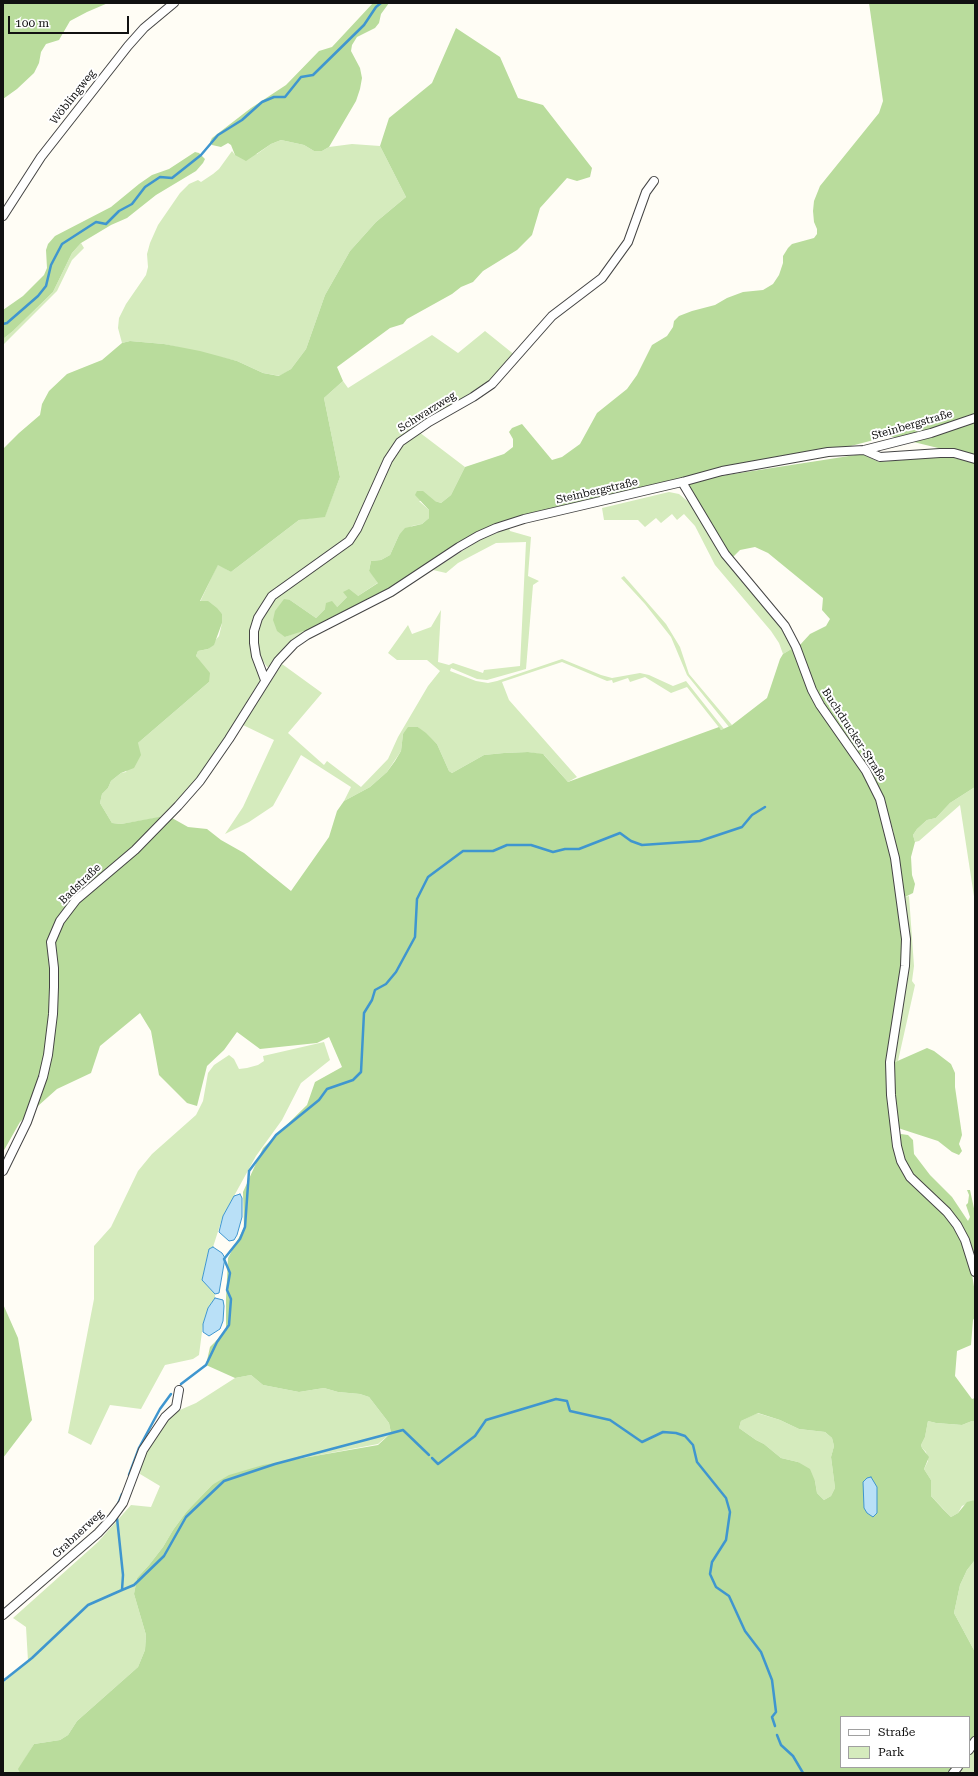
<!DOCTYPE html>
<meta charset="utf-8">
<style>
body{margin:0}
#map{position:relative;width:978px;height:1776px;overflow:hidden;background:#fffdf5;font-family:"Roboto Serif",serif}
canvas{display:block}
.frame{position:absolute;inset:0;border:4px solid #111;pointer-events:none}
.legend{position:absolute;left:840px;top:1716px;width:130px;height:52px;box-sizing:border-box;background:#fff;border:1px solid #a0a0a0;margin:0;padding:5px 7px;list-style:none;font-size:12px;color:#111}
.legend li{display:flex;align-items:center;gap:8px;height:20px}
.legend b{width:20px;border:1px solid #a0a0a0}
.scale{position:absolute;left:8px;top:16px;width:121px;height:18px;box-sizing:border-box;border:2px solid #111;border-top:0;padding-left:5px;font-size:12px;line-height:14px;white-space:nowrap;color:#111;-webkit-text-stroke:3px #fff;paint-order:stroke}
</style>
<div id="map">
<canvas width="978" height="1776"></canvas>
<div class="frame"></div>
<ul class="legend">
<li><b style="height:5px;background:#fff"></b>Straße</li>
<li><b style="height:11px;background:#d5ebbd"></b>Park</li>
</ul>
<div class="scale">100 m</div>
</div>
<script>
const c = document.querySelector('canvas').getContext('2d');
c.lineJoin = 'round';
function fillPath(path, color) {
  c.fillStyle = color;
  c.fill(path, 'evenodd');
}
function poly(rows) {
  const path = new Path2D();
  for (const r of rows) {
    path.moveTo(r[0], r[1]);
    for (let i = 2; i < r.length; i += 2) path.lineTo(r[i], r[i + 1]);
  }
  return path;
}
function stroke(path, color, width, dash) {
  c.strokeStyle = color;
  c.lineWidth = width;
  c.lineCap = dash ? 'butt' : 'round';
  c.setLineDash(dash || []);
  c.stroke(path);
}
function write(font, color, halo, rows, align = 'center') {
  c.font = font + ' "Roboto Serif",serif';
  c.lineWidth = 4;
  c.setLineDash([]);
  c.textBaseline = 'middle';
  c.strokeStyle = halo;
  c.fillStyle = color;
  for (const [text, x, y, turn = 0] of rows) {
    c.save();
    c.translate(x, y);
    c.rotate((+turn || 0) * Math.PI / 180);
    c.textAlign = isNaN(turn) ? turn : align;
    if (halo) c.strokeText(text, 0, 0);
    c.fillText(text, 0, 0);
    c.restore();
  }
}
fillPath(poly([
 [281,140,304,145,314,151,322,151,329,147,352,144,380,146,406,197,376,222,350,251,325,295,306,349,291,369,280,376,263,373,237,361,164,344,130,341,122,343,118,328,119,318,126,304,146,275,148,267,147,254,150,243,158,225,180,193,189,184,198,180,201,182,213,174,219,169,232,151,235,155,257,154,271,144],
 [81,243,84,248,72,260,57,291,3,345,3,339,13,331,53,292,72,253],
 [485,331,516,356,491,383,399,441,352,534,281,586,253,631,261,679,207,766,184,794,162,817,121,824,112,823,100,803,102,794,108,788,111,781,121,773,126,772,138,743,209,682,196,656,198,651,208,649,219,636,222,623,222,614,200,602,218,564,231,572,299,520,325,516,340,477,324,398,343,381,348,388,432,335,458,353],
 [419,432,465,467,451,495,441,503,435,501,419,501,429,510,429,518,422,524,412,526,399,535,390,555,381,560,371,561,369,571,379,582,358,596,347,597,337,607,325,609,316,618,290,600,285,637,306,629,307,632,292,641,280,652,270,666,267,667,259,655,257,643,257,632,261,619,274,598,351,543,384,474,402,444],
 [669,492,679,494,691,504,722,556,782,628,793,648,783,654,779,643,771,631,715,565,695,526,684,514,677,520,672,514,661,523,656,518,645,527,638,520,604,520,602,508],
 [509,528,510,531,531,537,528,576,539,581,533,585,526,669,487,680,477,679,451,668,450,671,476,681,488,683,497,681,562,659,601,675,612,678,640,673,649,675,673,686,686,681,724,729,721,730,687,687,671,693,645,677,630,682,628,678,613,683,612,680,607,681,562,662,502,682,509,700,577,777,568,782,544,755,528,752,504,753,484,755,452,773,449,771,437,744,418,727,403,734,401,751,387,772,370,787,344,801,351,787,301,755,273,806,249,822,225,834,243,807,274,740,243,725,282,664,322,693,288,733,324,765,327,761,361,787,388,759,398,737,428,686,440,671,427,660,397,660,388,653,408,625,412,634,431,627,441,610,438,662,449,665,453,663,483,673,484,670,520,666,526,542,496,543,458,563,446,573,433,570,481,539],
 [624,576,666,624,680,647,689,674,732,725,729,727,687,675,671,637,645,604,621,578],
 [975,787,975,903,960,805,919,841,915,842,913,835,917,829,927,820,936,818,950,803],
 [909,896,914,966,912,981,915,985,898,1061,893,1063,908,966,909,939,905,897],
 [324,1042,330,1060,301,1083,282,1120,256,1156,223,1216,213,1247,209,1249,202,1280,215,1294,215,1298,208,1308,203,1324,199,1355,193,1359,165,1365,141,1409,110,1405,91,1445,68,1433,94,1299,94,1246,111,1227,138,1171,152,1154,196,1115,203,1101,208,1073,214,1065,229,1055,234,1059,239,1069,247,1068,258,1065,264,1061,263,1056],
 [251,1375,263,1385,299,1392,324,1388,338,1392,360,1394,369,1397,389,1423,391,1433,378,1444,267,1465,212,1485,187,1511,173,1530,163,1547,149,1565,137,1578,134,1594,146,1635,145,1650,138,1667,77,1721,68,1735,60,1740,34,1744,19,1769,20,1773,3,1773,3,1683,28,1661,26,1627,13,1618,98,1542,131,1505,151,1507,160,1486,140,1474,142,1459,164,1419,173,1413,196,1403,235,1378],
 [757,1413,780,1420,799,1429,825,1432,832,1438,834,1446,831,1457,835,1488,831,1496,824,1500,817,1493,815,1481,798,1462,781,1458,764,1444,756,1440,739,1428,741,1421],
 [928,1421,936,1423,962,1425,972,1421,975,1421,975,1500,962,1506,958,1513,951,1517,931,1496,931,1480,924,1469,928,1461,926,1452,922,1448,921,1445,925,1437],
 [975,1560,975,1652,954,1613,960,1585,967,1570],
 [975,1748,975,1773,958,1773,962,1767,969,1767,969,1757]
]), '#d5ebbd');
fillPath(poly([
 [3,3,108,3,87,12,70,21,59,40,46,44,41,52,39,63,34,73,17,89,3,99],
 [373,3,389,3,381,14,379,23,375,28,357,37,352,45,351,51,360,68,362,78,360,89,356,101,329,147,322,151,314,151,304,145,281,140,271,144,246,161,235,155,231,145,228,143,221,147,212,145,210,142,212,138,251,108,286,85,319,51,332,47],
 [869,3,975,3,975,457,889,436,828,452,722,471,495,524,476,533,389,589,307,632,306,630,285,637,277,631,273,620,275,611,284,599,290,600,316,618,325,609,326,603,332,601,337,607,347,597,343,592,349,589,358,596,378,583,369,571,371,561,381,560,390,555,399,535,405,528,422,524,429,518,429,510,415,495,417,491,423,491,435,501,441,503,451,495,465,467,504,454,513,447,513,439,509,432,512,428,522,424,552,460,562,457,580,444,597,413,627,389,637,375,652,345,667,336,673,327,674,321,679,316,692,311,715,305,727,298,743,292,763,290,773,284,779,275,783,263,783,256,788,248,792,244,814,238,817,234,817,229,814,222,813,211,814,201,820,186,879,113,883,101],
 [456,28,500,57,518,98,543,105,592,168,590,177,577,181,567,178,540,208,532,235,517,250,483,271,473,282,461,287,452,294,407,319,403,324,390,328,337,367,343,381,324,398,340,477,325,517,299,520,231,572,218,565,200,601,208,601,217,608,222,614,222,623,214,645,208,649,198,651,196,656,210,673,209,682,138,743,141,755,134,768,121,773,111,781,108,788,102,794,100,803,112,823,121,824,159,817,172,818,188,827,207,829,221,840,244,853,291,891,329,837,337,811,344,801,370,787,387,772,395,761,401,751,403,734,408,727,418,727,426,733,437,744,449,771,452,773,484,755,504,753,528,752,543,754,568,782,719,727,721,730,732,725,767,698,780,659,783,654,793,648,799,662,858,764,877,800,892,858,902,929,902,965,887,1062,898,1162,905,1176,945,1214,958,1232,971,1268,975,1293,975,1317,973,1320,971,1345,957,1351,955,1376,972,1399,975,1398,975,1421,972,1421,962,1425,936,1423,928,1421,925,1437,921,1445,922,1448,929,1457,924,1469,931,1480,931,1496,943,1509,951,1517,958,1513,967,1502,975,1500,975,1560,967,1570,960,1585,954,1613,975,1652,975,1736,969,1745,969,1717,841,1717,841,1767,954,1767,950,1773,20,1773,18,1769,34,1744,60,1740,68,1735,77,1721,138,1667,145,1650,146,1635,134,1594,137,1578,149,1565,163,1547,173,1530,187,1511,212,1485,229,1475,263,1465,378,1445,391,1433,389,1423,369,1397,360,1394,338,1392,324,1388,299,1392,263,1385,251,1375,235,1378,206,1365,210,1347,226,1331,226,1299,228,1258,244,1228,243,1192,263,1148,307,1105,315,1082,342,1067,329,1037,317,1043,260,1049,237,1032,224,1050,207,1066,197,1106,187,1103,159,1075,151,1031,140,1013,100,1046,91,1073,57,1089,20,1122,3,1152,3,449,19,433,40,415,42,404,49,391,67,374,102,360,122,343,130,341,164,344,200,351,237,361,263,373,279,376,291,369,306,349,325,295,350,251,376,222,406,197,380,146,389,118,432,83],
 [758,1413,780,1420,799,1429,825,1432,832,1438,834,1446,831,1457,835,1488,831,1496,824,1500,817,1493,815,1481,810,1469,798,1462,781,1458,764,1444,756,1440,739,1428,741,1421],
 [195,152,199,153,205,159,203,163,196,171,156,195,127,218,111,225,81,243,72,253,53,292,13,331,3,339,3,310,23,296,44,275,47,268,46,250,48,244,55,236,111,207,139,184,152,175,169,169],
 [862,454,879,462,940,457,954,458,975,463,975,787,950,803,936,818,927,820,917,829,913,835,915,842,911,857,912,875,915,884,913,893,905,897,893,830,879,788,864,761,823,703,815,688,799,646,810,634,826,626,830,619,822,610,823,598,768,553,755,547,740,550,732,558,725,554,682,482],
 [927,1048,934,1051,951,1064,955,1073,955,1087,962,1135,959,1144,962,1151,959,1155,952,1152,938,1141,898,1128,894,1095,893,1063],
 [901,1134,908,1135,913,1140,914,1154,930,1175,952,1197,968,1221,970,1217,966,1205,968,1203,969,1195,967,1190,970,1190,975,1213,975,1256,964,1229,955,1215,910,1172,902,1152,899,1136],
 [3,1304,18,1338,32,1420,3,1458]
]), '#b9dc9c');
const water = poly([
 [240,1194,242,1198,242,1217,237,1235,234,1240,229,1241,219,1232,223,1216,234,1196,240,1194],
 [213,1247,222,1253,225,1258,219,1293,215,1294,202,1280,209,1249,213,1247],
 [215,1298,223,1300,224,1306,223,1321,220,1329,209,1336,203,1332,203,1324,208,1308,215,1298],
 [871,1477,877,1487,877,1513,873,1517,867,1513,864,1508,863,1482,867,1478,871,1477]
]);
fillPath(water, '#b9e0f7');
stroke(water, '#3f96cf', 1);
stroke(poly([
 [3,324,7,323,38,296,46,286,51,265,62,244,96,222,106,224,119,211,132,204,145,187,160,177,172,178,201,155,218,135,242,120,262,102,274,97,285,97,301,77,313,75,364,25,376,7,381,3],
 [181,1384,206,1365,217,1342,229,1325,231,1299,227,1290,230,1273,224,1259,240,1239,245,1227,249,1171,276,1135,319,1100,327,1089,353,1080,361,1072,364,1013,372,1000,375,990,386,984,396,972,415,937,417,899,428,877,463,851,493,851,507,845,531,845,553,852,565,849,579,849,620,833,631,841,642,845,700,841,742,827,752,815,765,807],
 [432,1458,438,1464,475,1436,486,1420,556,1399,567,1401,570,1411,610,1420,642,1442,663,1432,676,1433,685,1436,693,1445,697,1462,726,1498,730,1512,726,1540,712,1562,710,1574,716,1587,729,1596,745,1631,761,1652,772,1680,776,1712,772,1717,775,1726],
 [129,1475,139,1448,160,1409,171,1394],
 [118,1504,122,1494],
 [122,1590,134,1585,164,1556,186,1517,224,1481,275,1464,403,1430,429,1455],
 [3,1681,32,1658,88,1605,122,1590,123,1575,117,1518],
 [777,1735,781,1745,793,1756,803,1773]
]), '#3f96cf', 2.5);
const minor = poly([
 [3,216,41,157,128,46,144,28,174,3],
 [864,450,880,457,940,453,954,453,975,459],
 [682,482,725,554,785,626,796,647,812,690,820,705,866,771,880,799,895,858,906,939,905,966,890,1062,891,1095,897,1146,901,1161,910,1177,947,1212,957,1225,965,1240,975,1272],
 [265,680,256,656,254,643,254,631,258,618,272,596,349,541,357,529,388,460,400,442,429,422,473,397,492,384,552,316,602,278,628,242,646,192,654,181],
 [3,1171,27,1122,43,1077,48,1055,53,1014,54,987,54,968,51,942,60,921,76,900,135,850,178,806,200,781,229,739,278,661,294,644,307,635,391,592,459,547,478,536,496,528,524,519,682,482,722,471,828,452,864,450,931,433,975,418],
 [3,1615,98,1533,112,1518,123,1503,143,1450,165,1417,176,1407,179,1390],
 [969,1750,975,1741],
 [953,1773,958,1767]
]);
stroke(minor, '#444', 10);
stroke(minor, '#fff', 8);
write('11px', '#111', '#fff', [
 ["Wöblingweg",73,97,-52],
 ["Schwarzweg",427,412,-32],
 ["Steinbergstraße",912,425,-16],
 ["Steinbergstraße",597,491,-13],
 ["Buchdrucker-Straße",854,735,57],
 ["Badstraße",80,884,-44],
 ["Grabnerweg",78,1534,-43]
]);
</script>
